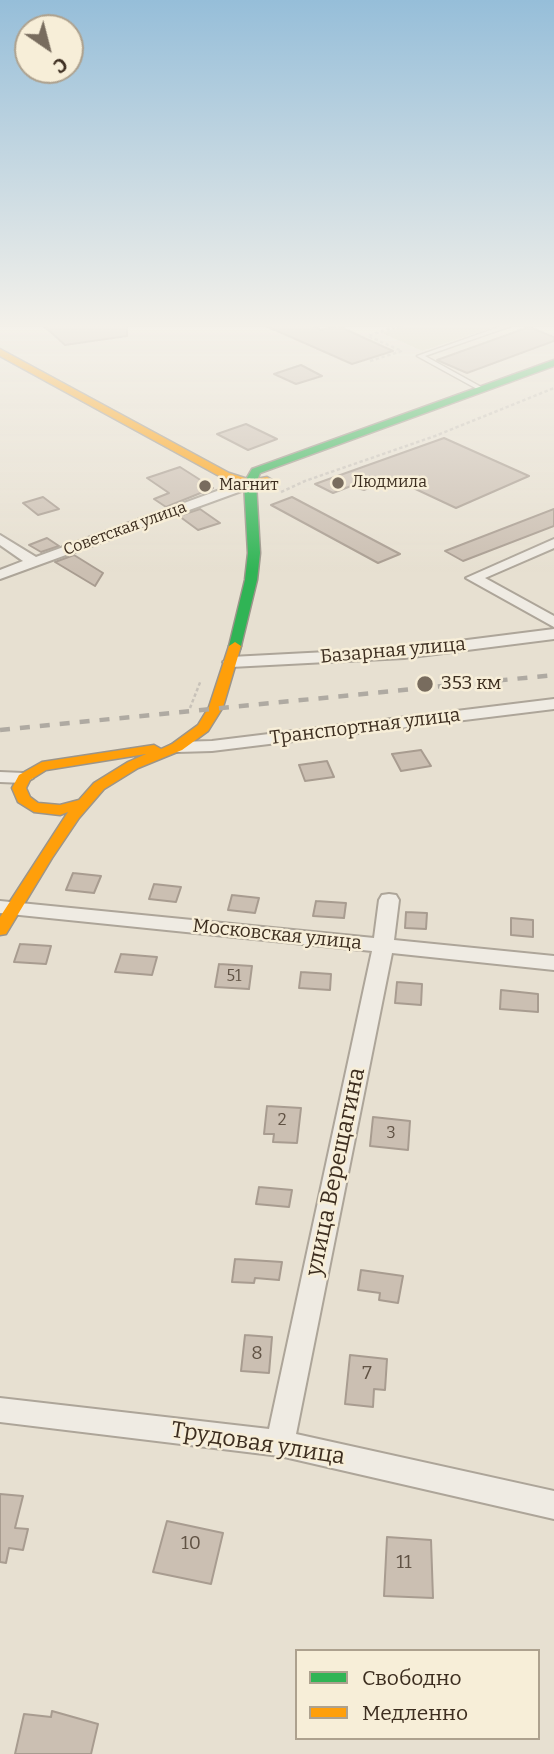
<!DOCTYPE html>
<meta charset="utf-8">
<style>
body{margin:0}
#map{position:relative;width:554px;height:1754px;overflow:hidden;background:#e7e0d1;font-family:Bitter,serif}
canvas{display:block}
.legend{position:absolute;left:295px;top:1649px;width:245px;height:91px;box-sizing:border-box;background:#f7eed8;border:2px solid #ada18e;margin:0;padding:9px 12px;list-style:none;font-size:21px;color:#3d2e20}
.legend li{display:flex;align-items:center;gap:14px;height:35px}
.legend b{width:35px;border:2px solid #ada18e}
.north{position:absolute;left:14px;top:14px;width:70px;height:70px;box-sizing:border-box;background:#f7eed8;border:2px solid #ada18e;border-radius:50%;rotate:145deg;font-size:19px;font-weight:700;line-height:28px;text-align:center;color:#3d2e20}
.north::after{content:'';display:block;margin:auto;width:24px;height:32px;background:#786c5e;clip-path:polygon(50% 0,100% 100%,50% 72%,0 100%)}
</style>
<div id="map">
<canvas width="554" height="1754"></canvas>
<ul class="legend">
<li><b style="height:9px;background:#30b455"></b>Свободно</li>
<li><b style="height:9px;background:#ff9f0a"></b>Медленно</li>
</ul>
<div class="north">С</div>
</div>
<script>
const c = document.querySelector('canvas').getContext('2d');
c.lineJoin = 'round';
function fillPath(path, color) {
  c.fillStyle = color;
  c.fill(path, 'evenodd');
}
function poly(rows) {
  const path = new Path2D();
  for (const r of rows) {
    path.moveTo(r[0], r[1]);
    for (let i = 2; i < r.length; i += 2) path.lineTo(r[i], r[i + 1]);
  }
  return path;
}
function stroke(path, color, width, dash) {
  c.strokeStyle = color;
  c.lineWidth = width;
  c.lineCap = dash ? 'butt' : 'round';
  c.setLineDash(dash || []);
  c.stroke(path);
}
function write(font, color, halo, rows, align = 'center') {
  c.font = font + ' Bitter,serif';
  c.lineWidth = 5;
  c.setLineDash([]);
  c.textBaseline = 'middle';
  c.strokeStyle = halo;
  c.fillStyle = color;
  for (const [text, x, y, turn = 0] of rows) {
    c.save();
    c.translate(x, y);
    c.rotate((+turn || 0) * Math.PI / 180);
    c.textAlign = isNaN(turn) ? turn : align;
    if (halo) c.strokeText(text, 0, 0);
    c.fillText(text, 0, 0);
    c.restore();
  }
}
fillPath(poly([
 [404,326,498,326,422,351,382,333]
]), '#d6d7b3');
const building = poly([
 [44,326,127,326,127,336,65,345,44,326],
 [266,326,312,326,321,330,338,326,393,351,352,364,266,326],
 [529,327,554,337,554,341,467,373,437,360,529,327],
 [301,365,322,376,296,384,274,374,301,365],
 [246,424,277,439,248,450,217,434,246,424],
 [444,438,529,476,456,508,392,478,364,490,351,486,333,493,315,484,444,438],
 [180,467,213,488,166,507,154,499,169,493,147,478,180,467],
 [43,497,59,509,38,515,23,503,43,497],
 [292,497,400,554,378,563,271,505,292,497],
 [200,509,220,523,198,530,179,516,200,509],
 [554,509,554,526,463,561,445,551,554,509],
 [47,538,59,546,41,552,29,545,47,538],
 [74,555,103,573,95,586,55,562,74,555],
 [421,750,431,766,401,771,392,754,421,750],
 [327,761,334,777,305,781,299,765,327,761],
 [73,873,101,876,94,893,66,890,73,873],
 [154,884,181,887,176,902,149,899,154,884],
 [232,895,259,898,255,913,228,910,232,895],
 [316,901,346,903,344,918,313,916,316,901],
 [406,912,427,913,426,929,405,928,406,912],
 [511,918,533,920,533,937,511,935,511,918],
 [20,944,51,946,46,964,14,962,20,944],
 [121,954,157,957,152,975,115,972,121,954],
 [219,964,252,966,249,989,215,987,219,964],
 [301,972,331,974,330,990,299,988,301,972],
 [397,982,422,984,421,1005,395,1003,397,982],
 [501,990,538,994,538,1012,500,1009,501,990],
 [267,1106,301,1108,297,1143,273,1142,274,1134,264,1134,267,1106],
 [373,1117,410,1121,408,1150,370,1146,373,1117],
 [259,1187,292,1190,289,1207,256,1204,259,1187],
 [235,1259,282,1262,279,1280,255,1278,254,1283,232,1282,235,1259],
 [361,1270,403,1276,398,1303,379,1300,380,1293,358,1290,361,1270],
 [245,1335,272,1337,269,1373,241,1371,245,1335],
 [350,1355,387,1359,385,1390,374,1389,373,1407,345,1404,350,1355],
 [0,1494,23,1496,15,1528,28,1529,23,1550,9,1548,6,1563,0,1562,0,1494],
 [167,1521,223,1533,211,1584,153,1572,167,1521],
 [387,1537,431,1540,433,1598,384,1596,387,1537],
 [52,1711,98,1724,91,1754,15,1754,24,1714,51,1717,52,1711]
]);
fillPath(building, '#cbbfb2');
stroke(building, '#a89c90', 2);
const lane = poly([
 [502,326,511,326,425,356,483,388,483,390,479,390,417,356,502,326]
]);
const street = poly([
 [250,479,257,483,255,486,0,579,0,570,23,561,0,545,0,535,36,557,250,479],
 [554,539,554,548,485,578,554,616,554,627,466,578,554,539],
 [554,629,554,639,404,658,231,667,223,662,231,657,404,648,554,629],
 [554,699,554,709,212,751,177,752,168,747,177,742,212,741,554,699],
 [0,772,24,773,33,778,24,783,0,782,0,772],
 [389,894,396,895,399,900,394,940,554,956,554,970,392,953,296,1434,554,1491,554,1519,280,1456,0,1422,0,1398,269,1429,372,951,0,913,0,901,374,938,379,900,382,895,389,894]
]);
const fast = poly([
 [554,360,554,366,260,473,256,483,260,553,257,580,241,646,240,649,230,649,229,646,245,580,248,553,244,483,252,469,554,360]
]);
const slow = poly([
 [0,349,229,473,251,480,267,477,272,480,250,486,221,477,0,356,0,349],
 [235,642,241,646,223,707,208,731,182,750,138,768,104,789,79,818,52,858,6,934,0,935,0,917,68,812,60,815,34,812,18,802,12,788,19,775,42,762,154,745,161,749,172,744,198,725,209,707,229,646,235,642],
 [146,754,128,762,94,783,79,800,60,805,38,803,30,797,26,788,30,780,46,770,146,754]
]);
stroke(lane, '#ada599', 3);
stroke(street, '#ada599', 4);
stroke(fast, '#9c958a', 3);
stroke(slow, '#9c958a', 3);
stroke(poly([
 [370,361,402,351,368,336,398,326],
 [281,492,305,481,435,436,554,388],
 [190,708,201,680]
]), '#c8c2b9', 2.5, [3.5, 2.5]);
fillPath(lane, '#efebe3');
fillPath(street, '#efebe3');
fillPath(fast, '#30b455');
fillPath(slow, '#ff9f0a');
stroke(poly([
 [0,730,554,675]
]), '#afaaa2', 4.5, [10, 10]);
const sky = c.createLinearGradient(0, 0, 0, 572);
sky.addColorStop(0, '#96bed9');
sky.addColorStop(0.57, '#f4f1ea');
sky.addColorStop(1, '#f4f1ea00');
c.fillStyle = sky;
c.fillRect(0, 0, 554, 572);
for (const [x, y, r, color] of [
 [338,483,7,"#786c5e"],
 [205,486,7,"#786c5e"],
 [425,684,9,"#786c5e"]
]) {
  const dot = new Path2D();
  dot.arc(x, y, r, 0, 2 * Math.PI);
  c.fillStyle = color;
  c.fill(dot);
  stroke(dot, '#f7eed8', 2.5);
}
write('16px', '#3d2e20', '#f7eed8', [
 ["Людмила",352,483],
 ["Магнит",219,486]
], 'left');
write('16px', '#3d2e20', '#f7eed8', [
 ["Советская улица",125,529,-20]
]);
write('16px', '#605244', null, [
 ["51",234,977],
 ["2",282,1121],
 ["3",391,1134]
]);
write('19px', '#3d2e20', '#f7eed8', [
 ["Базарная улица",393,651,-5],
 ["Транспортная улица",365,727,-7],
 ["Московская улица",277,935,6]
]);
write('19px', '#3d2e20', '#f7eed8', [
 ["353 км",441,684]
], 'left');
write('19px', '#605244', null, [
 ["8",257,1354],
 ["7",367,1374],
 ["10",191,1544],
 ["11",404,1563]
]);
write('23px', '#3d2e20', '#f7eed8', [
 ["улица Верещагина",336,1172,-78],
 ["Трудовая улица",258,1444,9]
]);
</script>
